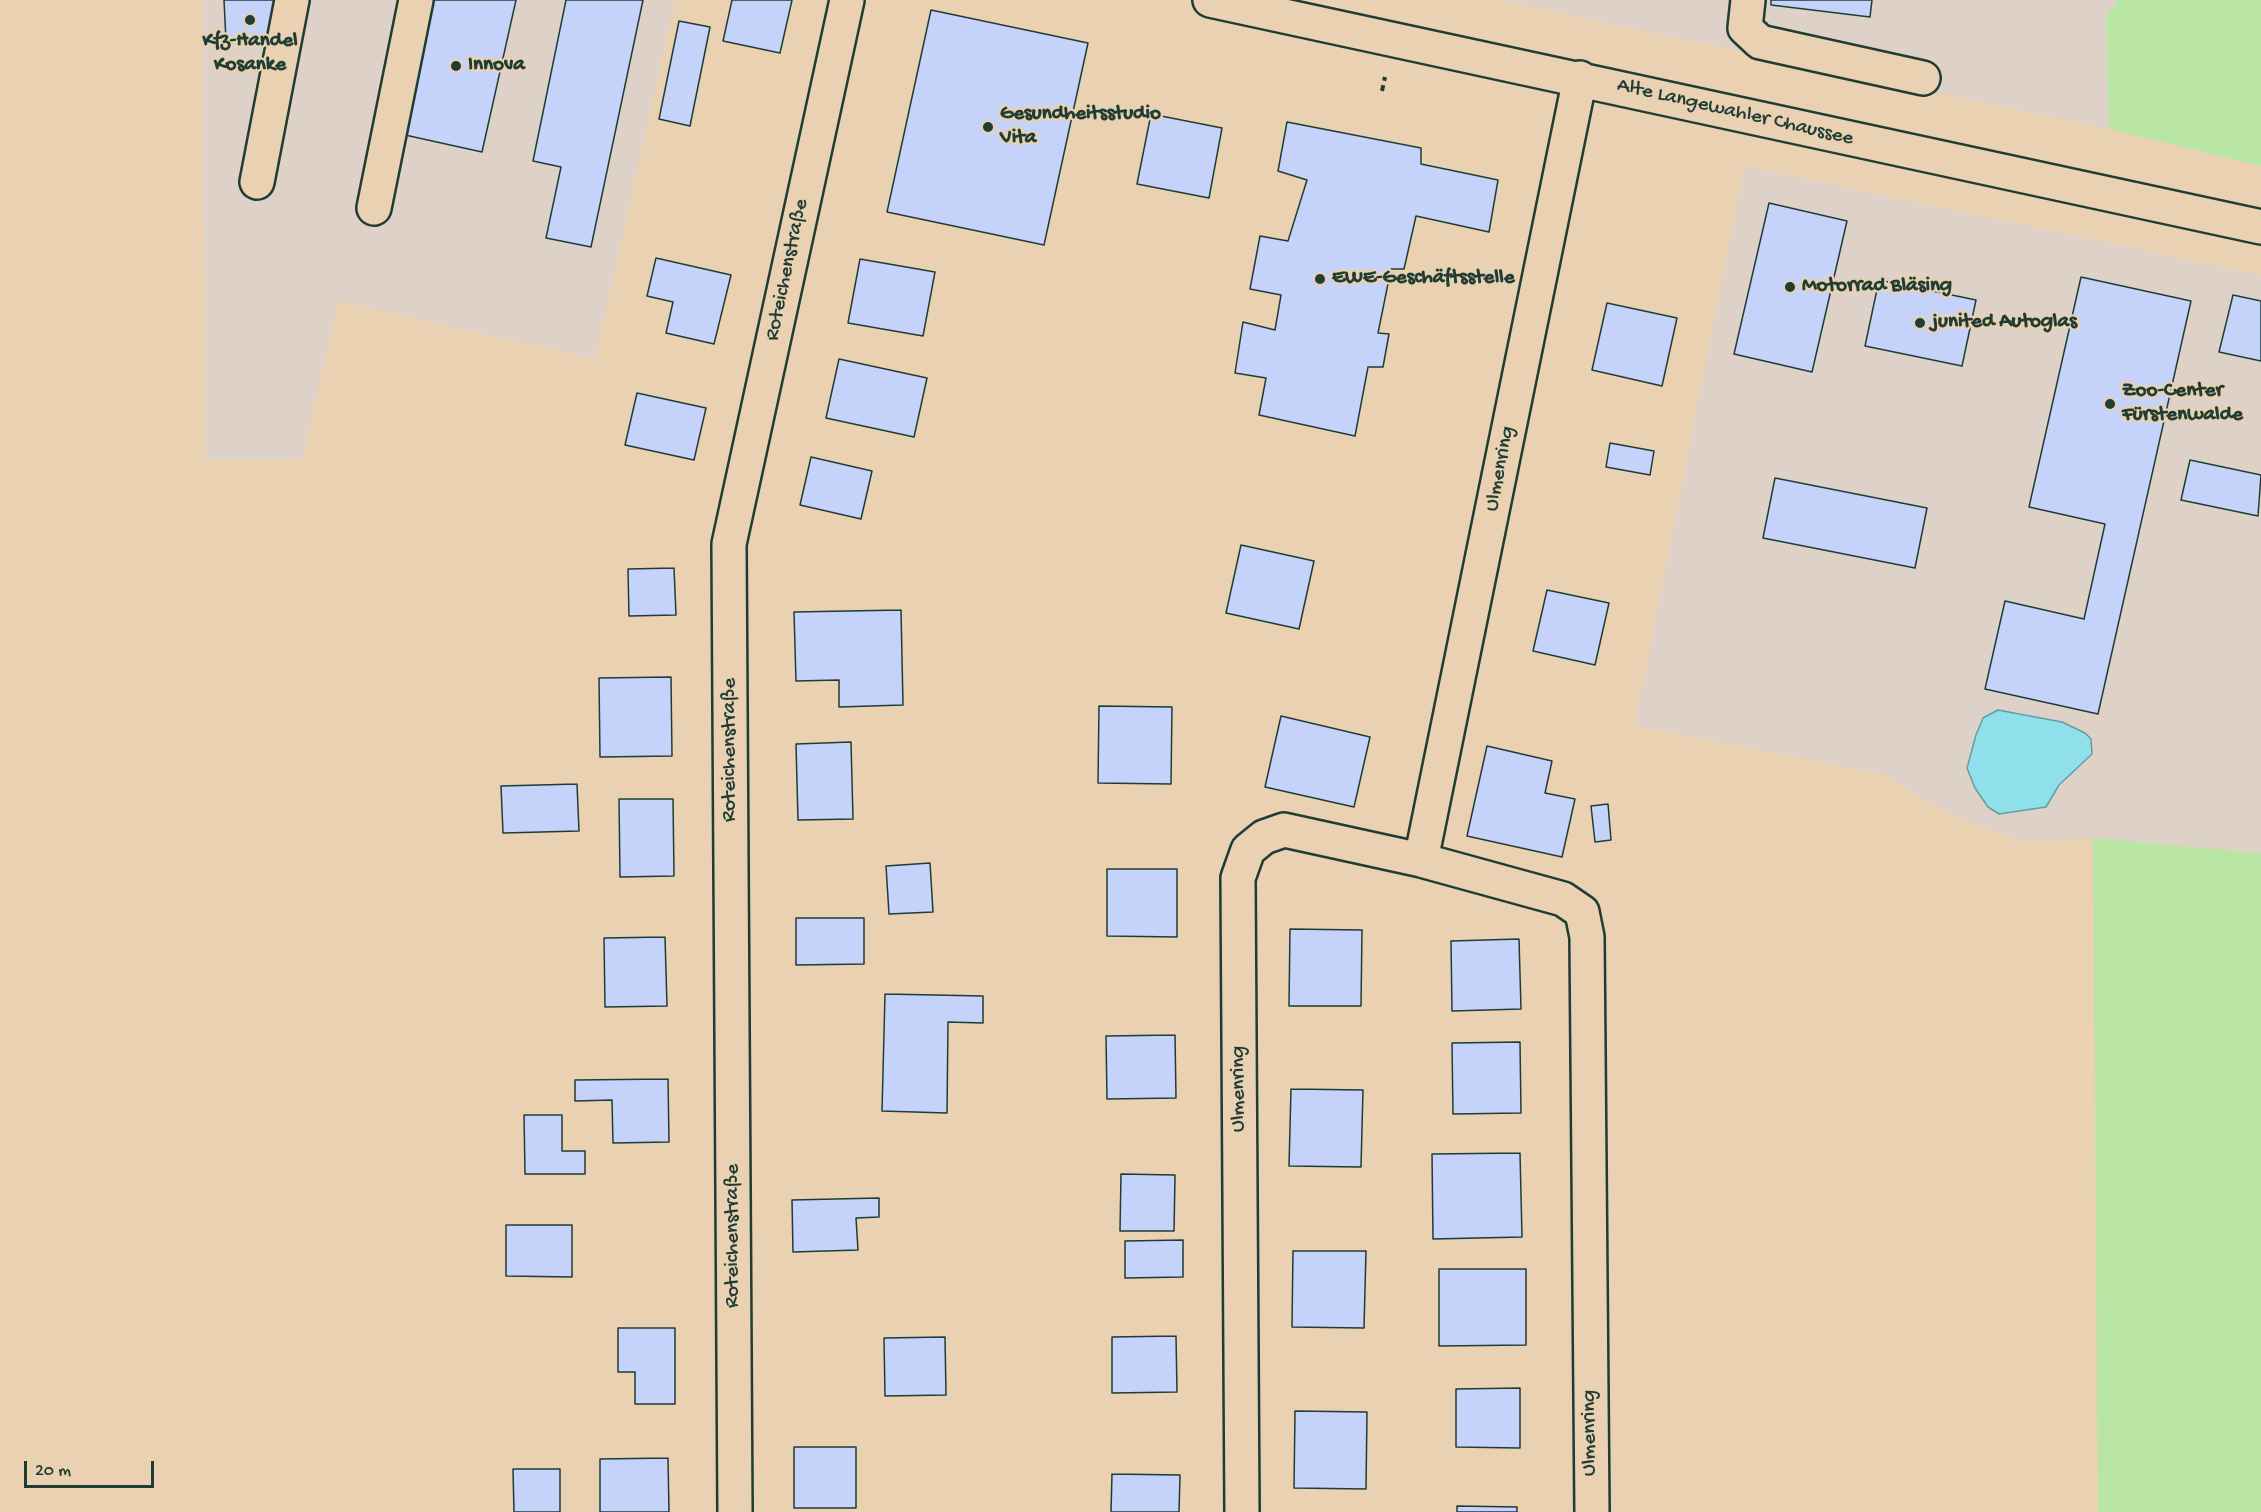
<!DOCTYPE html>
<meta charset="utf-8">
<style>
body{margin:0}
#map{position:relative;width:2261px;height:1512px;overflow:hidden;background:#e9d1b1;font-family:"Gochi Hand",sans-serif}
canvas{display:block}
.scale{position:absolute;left:24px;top:1461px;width:130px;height:27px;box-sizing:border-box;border:3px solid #1f3d34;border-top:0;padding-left:8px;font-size:18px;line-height:21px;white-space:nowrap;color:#1f3d34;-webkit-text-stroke:4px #e9d1b1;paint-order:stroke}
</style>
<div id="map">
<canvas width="2261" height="1512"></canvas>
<div class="scale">20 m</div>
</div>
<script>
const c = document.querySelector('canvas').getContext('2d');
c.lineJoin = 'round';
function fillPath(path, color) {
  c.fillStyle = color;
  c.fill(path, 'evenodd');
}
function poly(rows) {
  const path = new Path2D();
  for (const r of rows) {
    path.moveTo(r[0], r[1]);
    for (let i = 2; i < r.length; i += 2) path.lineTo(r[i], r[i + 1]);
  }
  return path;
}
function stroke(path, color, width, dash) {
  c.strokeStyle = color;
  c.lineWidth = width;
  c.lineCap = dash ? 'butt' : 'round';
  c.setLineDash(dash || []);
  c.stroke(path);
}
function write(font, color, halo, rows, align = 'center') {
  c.font = font + ' "Gochi Hand",sans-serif';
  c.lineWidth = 4.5;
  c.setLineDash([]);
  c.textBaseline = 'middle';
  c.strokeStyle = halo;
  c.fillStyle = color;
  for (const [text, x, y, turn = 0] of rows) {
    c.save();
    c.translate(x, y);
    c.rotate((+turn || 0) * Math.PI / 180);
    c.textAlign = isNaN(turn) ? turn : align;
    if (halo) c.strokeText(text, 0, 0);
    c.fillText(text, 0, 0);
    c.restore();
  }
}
fillPath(poly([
 [202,0,675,0,595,359,338,301,302,460,206,460],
 [1499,0,2118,0,2106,17,2109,129],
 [1744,166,2261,275,2261,853,2093,838,2019,840,1952,815,1883,774,1635,726]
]), '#ded1c7');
fillPath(poly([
 [2118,0,2261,0,2261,166,2109,129,2106,17],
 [2093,838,2261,853,2261,1512,2098,1512]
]), '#b9e6a4');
const water = poly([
 [1998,710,2062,722,2085,733,2091,739,2092,754,2059,785,2046,807,1999,814,1988,807,1975,788,1967,768,1976,735,1983,718,1998,710]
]);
fillPath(water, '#90e0ec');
stroke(water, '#639fa2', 1.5);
const building = poly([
 [224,0,274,0,275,40,226,41,224,0],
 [426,0,516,0,482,152,396,133,426,0],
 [566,0,643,0,591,247,546,238,561,167,533,161,566,0],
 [732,0,792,0,780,53,723,41,732,0],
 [1771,0,1872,0,1870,17,1771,5,1771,0],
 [931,10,1088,43,1044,245,887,212,931,10],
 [679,21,710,27,690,126,659,119,679,21],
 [1151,114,1222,128,1209,198,1137,184,1151,114],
 [1287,122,1421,148,1421,164,1498,180,1489,232,1416,216,1404,269,1391,269,1378,333,1389,334,1383,367,1368,367,1355,436,1259,415,1266,378,1235,373,1243,322,1275,330,1281,295,1250,289,1260,236,1288,241,1307,180,1278,171,1287,122],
 [1769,203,1847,221,1812,372,1734,354,1769,203],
 [656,258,731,275,714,344,666,333,673,302,647,296,656,258],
 [860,259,935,272,923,336,848,323,860,259],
 [2081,277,2191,301,2098,714,1985,689,2005,601,2084,619,2105,524,2029,507,2081,277],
 [1879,280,1976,300,1962,366,1865,346,1879,280],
 [2233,295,2261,301,2261,361,2219,352,2233,295],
 [1607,303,1677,318,1662,386,1592,370,1607,303],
 [839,359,927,378,914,437,826,418,839,359],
 [637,393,706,408,694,460,625,445,637,393],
 [1610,443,1654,451,1650,475,1606,467,1610,443],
 [811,457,872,471,861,519,800,505,811,457],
 [2190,460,2261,475,2258,516,2181,500,2190,460],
 [1775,478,1927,508,1915,568,1763,538,1775,478],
 [1241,545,1314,561,1299,629,1226,613,1241,545],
 [674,568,676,615,629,616,628,569,674,568],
 [1547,590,1609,603,1595,665,1533,651,1547,590],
 [901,610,903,705,839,707,839,680,796,681,794,612,901,610],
 [671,677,672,756,600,757,599,678,671,677],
 [1099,706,1172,707,1171,784,1098,783,1099,706],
 [1281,716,1370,737,1354,807,1265,787,1281,716],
 [851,742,853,819,798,820,796,744,851,742],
 [1487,746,1552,761,1545,793,1575,799,1562,857,1467,836,1487,746],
 [577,784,579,831,503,833,501,786,577,784],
 [619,799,673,799,674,876,620,877,619,799],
 [1608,804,1611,840,1595,842,1591,806,1608,804],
 [930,863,933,912,889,914,886,866,930,863],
 [1107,869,1177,869,1177,937,1107,936,1107,869],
 [796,918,864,918,864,964,796,965,796,918],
 [1290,929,1362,930,1361,1006,1289,1006,1290,929],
 [665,937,667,1006,605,1007,604,938,665,937],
 [1519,939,1521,1009,1452,1011,1451,941,1519,939],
 [885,994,983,996,983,1023,948,1022,947,1113,882,1111,885,994],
 [1175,1035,1176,1098,1107,1099,1106,1036,1175,1035],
 [1520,1042,1521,1113,1453,1114,1452,1043,1520,1042],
 [668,1079,669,1142,613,1143,612,1100,575,1101,575,1080,668,1079],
 [1291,1089,1363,1090,1361,1167,1289,1166,1291,1089],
 [524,1115,562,1115,562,1151,585,1151,585,1174,525,1174,524,1115],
 [1520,1153,1522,1237,1433,1239,1432,1154,1520,1153],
 [1121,1174,1175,1175,1174,1231,1120,1231,1121,1174],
 [879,1198,879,1217,856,1218,858,1250,793,1252,792,1200,879,1198],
 [506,1225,572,1225,572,1277,506,1276,506,1225],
 [1183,1240,1183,1277,1125,1278,1125,1241,1183,1240],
 [1293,1251,1366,1251,1364,1328,1292,1327,1293,1251],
 [1439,1269,1526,1269,1526,1345,1439,1346,1439,1269],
 [618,1328,675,1328,675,1404,635,1404,635,1372,618,1372,618,1328],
 [1176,1336,1177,1392,1112,1393,1112,1337,1176,1336],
 [945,1337,946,1395,885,1396,884,1338,945,1337],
 [1520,1388,1520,1448,1456,1447,1456,1389,1520,1388],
 [1295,1411,1367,1412,1366,1489,1294,1488,1295,1411],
 [794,1447,856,1447,856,1508,794,1508,794,1447],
 [668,1458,669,1512,600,1512,600,1459,668,1458],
 [513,1469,560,1469,560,1512,514,1512,513,1469],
 [1112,1474,1180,1475,1179,1512,1111,1512,1112,1474],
 [1457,1506,1517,1507,1517,1512,1457,1512,1457,1506]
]);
fillPath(building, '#c5d2f9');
stroke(building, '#1f3d34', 1.5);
const minor = poly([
 [1210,0,2261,227],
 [1748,0,1745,28,1760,42,1923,78],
 [257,182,292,0],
 [374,208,416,0],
 [1421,860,1580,78],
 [735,1512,729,544,847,0],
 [1242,1512,1238,878,1248,850,1264,837,1284,830,1421,860,1563,899,1582,912,1587,937,1592,1512]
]);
stroke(minor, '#1f3d34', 38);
stroke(poly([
 [1382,91,1385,77]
]), '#1f3d34', 4, [6, 4.5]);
stroke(minor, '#e9d1b1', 33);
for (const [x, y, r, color] of [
 [250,20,6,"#1f3d34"],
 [456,66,6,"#1f3d34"],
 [988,127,6,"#1f3d34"],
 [1320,279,6,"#1f3d34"],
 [1790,287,6,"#1f3d34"],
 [1920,323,6,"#1f3d34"],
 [2110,404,6,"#1f3d34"]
]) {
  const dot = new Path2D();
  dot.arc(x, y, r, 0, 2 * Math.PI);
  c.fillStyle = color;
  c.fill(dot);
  stroke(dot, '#e9d1b1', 2);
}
write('bold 21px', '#1f3d34', '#e9d1b1', [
 ["Kfz-Handel",250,42,"center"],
 ["Kosanke",250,66,"center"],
 ["Innova",468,66],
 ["Gesundheitsstudio",1000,115],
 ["Vita",1000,139],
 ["EWE-Geschäftsstelle",1332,279],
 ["Motorrad Bläsing",1802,287],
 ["junited Autoglas",1932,323],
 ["Zoo-Center",2122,392],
 ["Fürstenwalde",2122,416]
], 'left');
write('21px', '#1f3d34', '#e9d1b1', [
 ["Alte Langewahler Chaussee",1735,113,13],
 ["Roteichenstraße",788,270,-78],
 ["Ulmenring",1501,469,-79],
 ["Roteichenstraße",731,750,-90],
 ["Ulmenring",1240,1089,-90],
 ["Roteichenstraße",734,1236,-90],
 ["Ulmenring",1591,1433,-90]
]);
</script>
